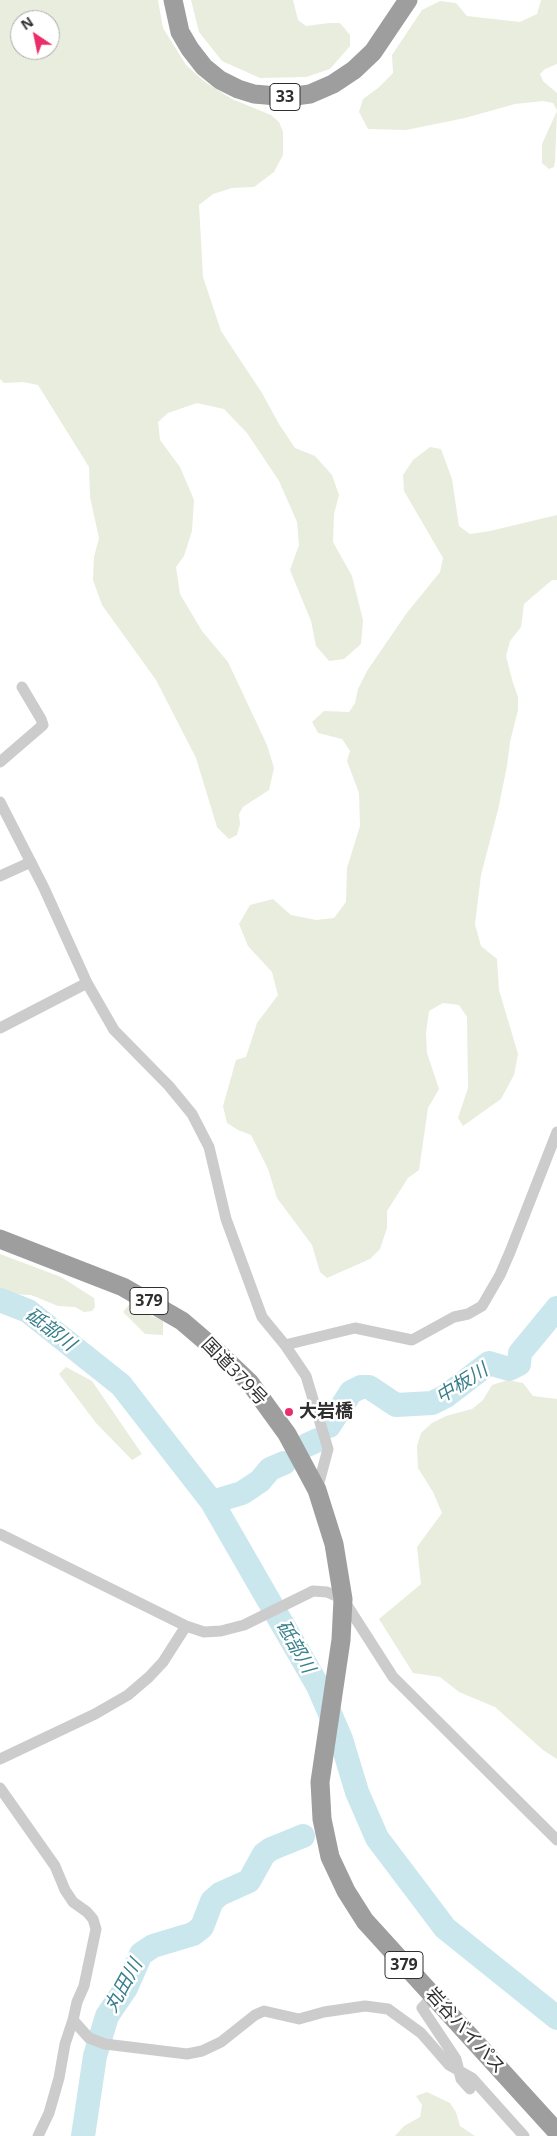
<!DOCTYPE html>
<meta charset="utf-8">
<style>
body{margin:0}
#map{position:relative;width:557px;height:2136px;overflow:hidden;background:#fff;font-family:"Open Sans",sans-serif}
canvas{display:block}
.north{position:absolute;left:10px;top:10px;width:50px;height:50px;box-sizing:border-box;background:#fff;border:1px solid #acacac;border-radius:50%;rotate:326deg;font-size:14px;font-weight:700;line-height:20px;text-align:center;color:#2f2f2f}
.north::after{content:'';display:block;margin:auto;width:18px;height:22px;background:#e92e69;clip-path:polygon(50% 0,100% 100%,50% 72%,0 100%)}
</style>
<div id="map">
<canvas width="557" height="2136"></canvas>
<div class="north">N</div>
</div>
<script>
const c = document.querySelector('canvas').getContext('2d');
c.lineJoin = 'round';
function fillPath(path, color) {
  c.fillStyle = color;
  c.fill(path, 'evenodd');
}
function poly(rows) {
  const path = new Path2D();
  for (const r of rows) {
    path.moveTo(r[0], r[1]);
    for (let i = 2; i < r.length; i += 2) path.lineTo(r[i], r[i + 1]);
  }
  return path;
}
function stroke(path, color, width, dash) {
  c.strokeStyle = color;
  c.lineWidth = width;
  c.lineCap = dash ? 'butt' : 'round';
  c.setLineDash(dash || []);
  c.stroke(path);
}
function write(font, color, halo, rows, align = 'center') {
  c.font = font + ' "Open Sans","Noto Sans JP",sans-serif';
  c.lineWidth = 5;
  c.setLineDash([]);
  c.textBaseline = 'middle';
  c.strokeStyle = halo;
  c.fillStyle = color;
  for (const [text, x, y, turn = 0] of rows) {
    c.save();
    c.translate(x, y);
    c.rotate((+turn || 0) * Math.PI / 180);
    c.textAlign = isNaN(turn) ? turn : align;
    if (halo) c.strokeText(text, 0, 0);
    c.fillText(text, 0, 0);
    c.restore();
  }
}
fillPath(poly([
 [0,0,158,0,163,28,186,65,205,82,232,99,271,115,279,122,283,132,283,155,274,172,254,187,232,188,213,194,199,205,203,277,221,331,262,393,279,424,295,448,315,456,332,475,339,495,334,514,333,542,352,576,363,620,361,644,344,659,329,661,316,646,311,621,290,570,299,545,297,522,279,481,247,433,224,409,197,403,168,413,158,422,160,440,180,467,194,500,192,531,184,556,176,567,180,594,202,631,228,662,267,745,274,768,269,790,243,807,239,814,240,824,237,835,229,839,217,827,196,758,156,680,102,605,93,580,94,557,99,538,90,497,89,467,38,385,23,382,4,383,0,379],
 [20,20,50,20,50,50,20,50],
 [191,0,293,0,298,20,306,26,329,23,340,23,350,35,350,46,330,69,306,77,260,78,222,61,199,32],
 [541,0,557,0,557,64,545,69,540,74,543,81,557,93,557,110,553,103,543,101,515,104,465,118,406,130,368,129,359,112,363,99,378,88,393,73,392,55,422,10,440,1,456,3,467,16,520,22,537,14],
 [557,111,555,161,554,167,549,169,542,163,542,144],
 [430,447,441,449,452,479,459,526,470,534,490,531,557,515,557,580,552,580,524,604,521,627,510,641,506,656,513,683,518,697,518,710,510,742,507,766,498,810,481,875,475,924,481,946,497,959,499,990,518,1054,514,1075,501,1099,463,1126,458,1118,468,1088,467,1017,459,1005,443,1003,429,1011,426,1033,427,1053,439,1089,428,1108,419,1170,408,1178,387,1211,387,1228,380,1249,370,1259,327,1278,320,1272,312,1245,277,1198,268,1169,251,1135,238,1130,227,1123,223,1106,236,1060,246,1057,257,1023,278,995,272,972,248,946,239,924,250,905,273,899,291,915,316,920,334,918,346,902,347,868,360,826,359,793,347,761,350,751,342,739,318,733,312,722,324,711,349,712,355,703,358,689,367,671,406,614,440,572,443,558,404,491,403,475,413,460],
 [0,1254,61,1277,94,1298,95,1307,92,1311,84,1312,75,1307,58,1306,31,1295,11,1294,0,1288],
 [129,1305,163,1321,163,1335,145,1334,123,1312],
 [66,1367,92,1381,142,1454,132,1460,96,1423,59,1374],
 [508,1380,523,1383,533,1396,557,1399,557,1759,543,1750,495,1707,459,1692,440,1677,413,1673,379,1619,421,1584,417,1547,442,1513,433,1492,418,1468,417,1446,421,1433,432,1423,446,1416,472,1409,483,1400,492,1385],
 [427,2092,450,2103,456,2112,460,2126,475,2136,395,2136,404,2126,420,2117,422,2105,416,2096]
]), '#e9eddd');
stroke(poly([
 [0,1300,28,1311,121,1385,212,1502,318,1686,341,1739,357,1792,377,1838,445,1928,557,2018],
 [329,1426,351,1392,361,1387,369,1387,396,1405,432,1403,446,1396,489,1363,509,1369,519,1364,520,1353,557,1308],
 [307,1445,318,1440],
 [212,1502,242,1493,260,1481,270,1469,284,1463],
 [83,2136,95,2056,107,2016,126,1988,141,1954,153,1946,193,1934,202,1927,212,1901,220,1894,249,1881,264,1854,271,1849,303,1836]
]), '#c9e7ed', 24);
stroke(poly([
 [0,762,43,725,41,719,22,687],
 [0,802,44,888,87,983,114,1030,169,1086,192,1114,209,1147,226,1219,262,1317,285,1345,306,1376,328,1449,317,1490],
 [0,876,31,862],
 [0,1028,87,983],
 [285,1345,355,1328,412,1340,454,1317,468,1314,482,1306,500,1275,510,1252,557,1132],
 [0,1534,186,1626,204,1632,221,1631,244,1625,313,1591,327,1592,343,1599,393,1677,557,1840],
 [0,1759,95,1714,128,1695,149,1677,163,1662,186,1626],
 [0,1788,55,1866,65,1890,73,1902,87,1912,93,1919,96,1929,84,1986,77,2002,73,2020,65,2044,59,2078,49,2113,38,2136],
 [433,1996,422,2008,456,2059,461,2079,470,2089],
 [73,2020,89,2038,105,2044,187,2054,202,2051,221,2042,255,2015,264,2011,299,2019,324,2012,365,2006,388,2009,421,2033,449,2065,472,2078,524,2136]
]), '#ccc', 11);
stroke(poly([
 [173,0,180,32,190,49,204,67,220,80,238,89,254,94,288,97,310,94,333,84,354,70,373,52,408,0],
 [0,1239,123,1287,182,1321,210,1345,250,1383,287,1434,317,1490,334,1544,343,1599,341,1640,320,1782,322,1819,330,1857,346,1891,365,1921,557,2132]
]), '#9e9e9e', 19);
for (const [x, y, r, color] of [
 [289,1412,5,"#e92e69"]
]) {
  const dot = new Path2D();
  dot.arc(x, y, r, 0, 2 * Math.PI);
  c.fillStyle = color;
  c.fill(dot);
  stroke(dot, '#fff', 2);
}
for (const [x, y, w] of [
 [285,97,30],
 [149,1301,38],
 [404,1965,38]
]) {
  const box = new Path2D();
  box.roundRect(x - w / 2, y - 13.5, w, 27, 4);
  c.fillStyle = '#fff';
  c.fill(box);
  stroke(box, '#2f2f2f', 1);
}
write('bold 16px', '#2f2f2f', null, [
 ["33",285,97],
 ["379",149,1301],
 ["379",404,1965]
]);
write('18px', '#2f2f2f', '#fff', [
 ["国道379号",234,1372,46],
 ["岩谷バイパス",465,2031,48]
]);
write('bold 18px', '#2f2f2f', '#fff', [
 ["大岩橋",299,1412]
], 'left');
write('italic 19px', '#39808d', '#fff', [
 ["砥部川",50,1330,37],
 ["中板川",462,1384,-32],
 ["砥部川",295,1647,60],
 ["丸田川",124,1986,-61]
]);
</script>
